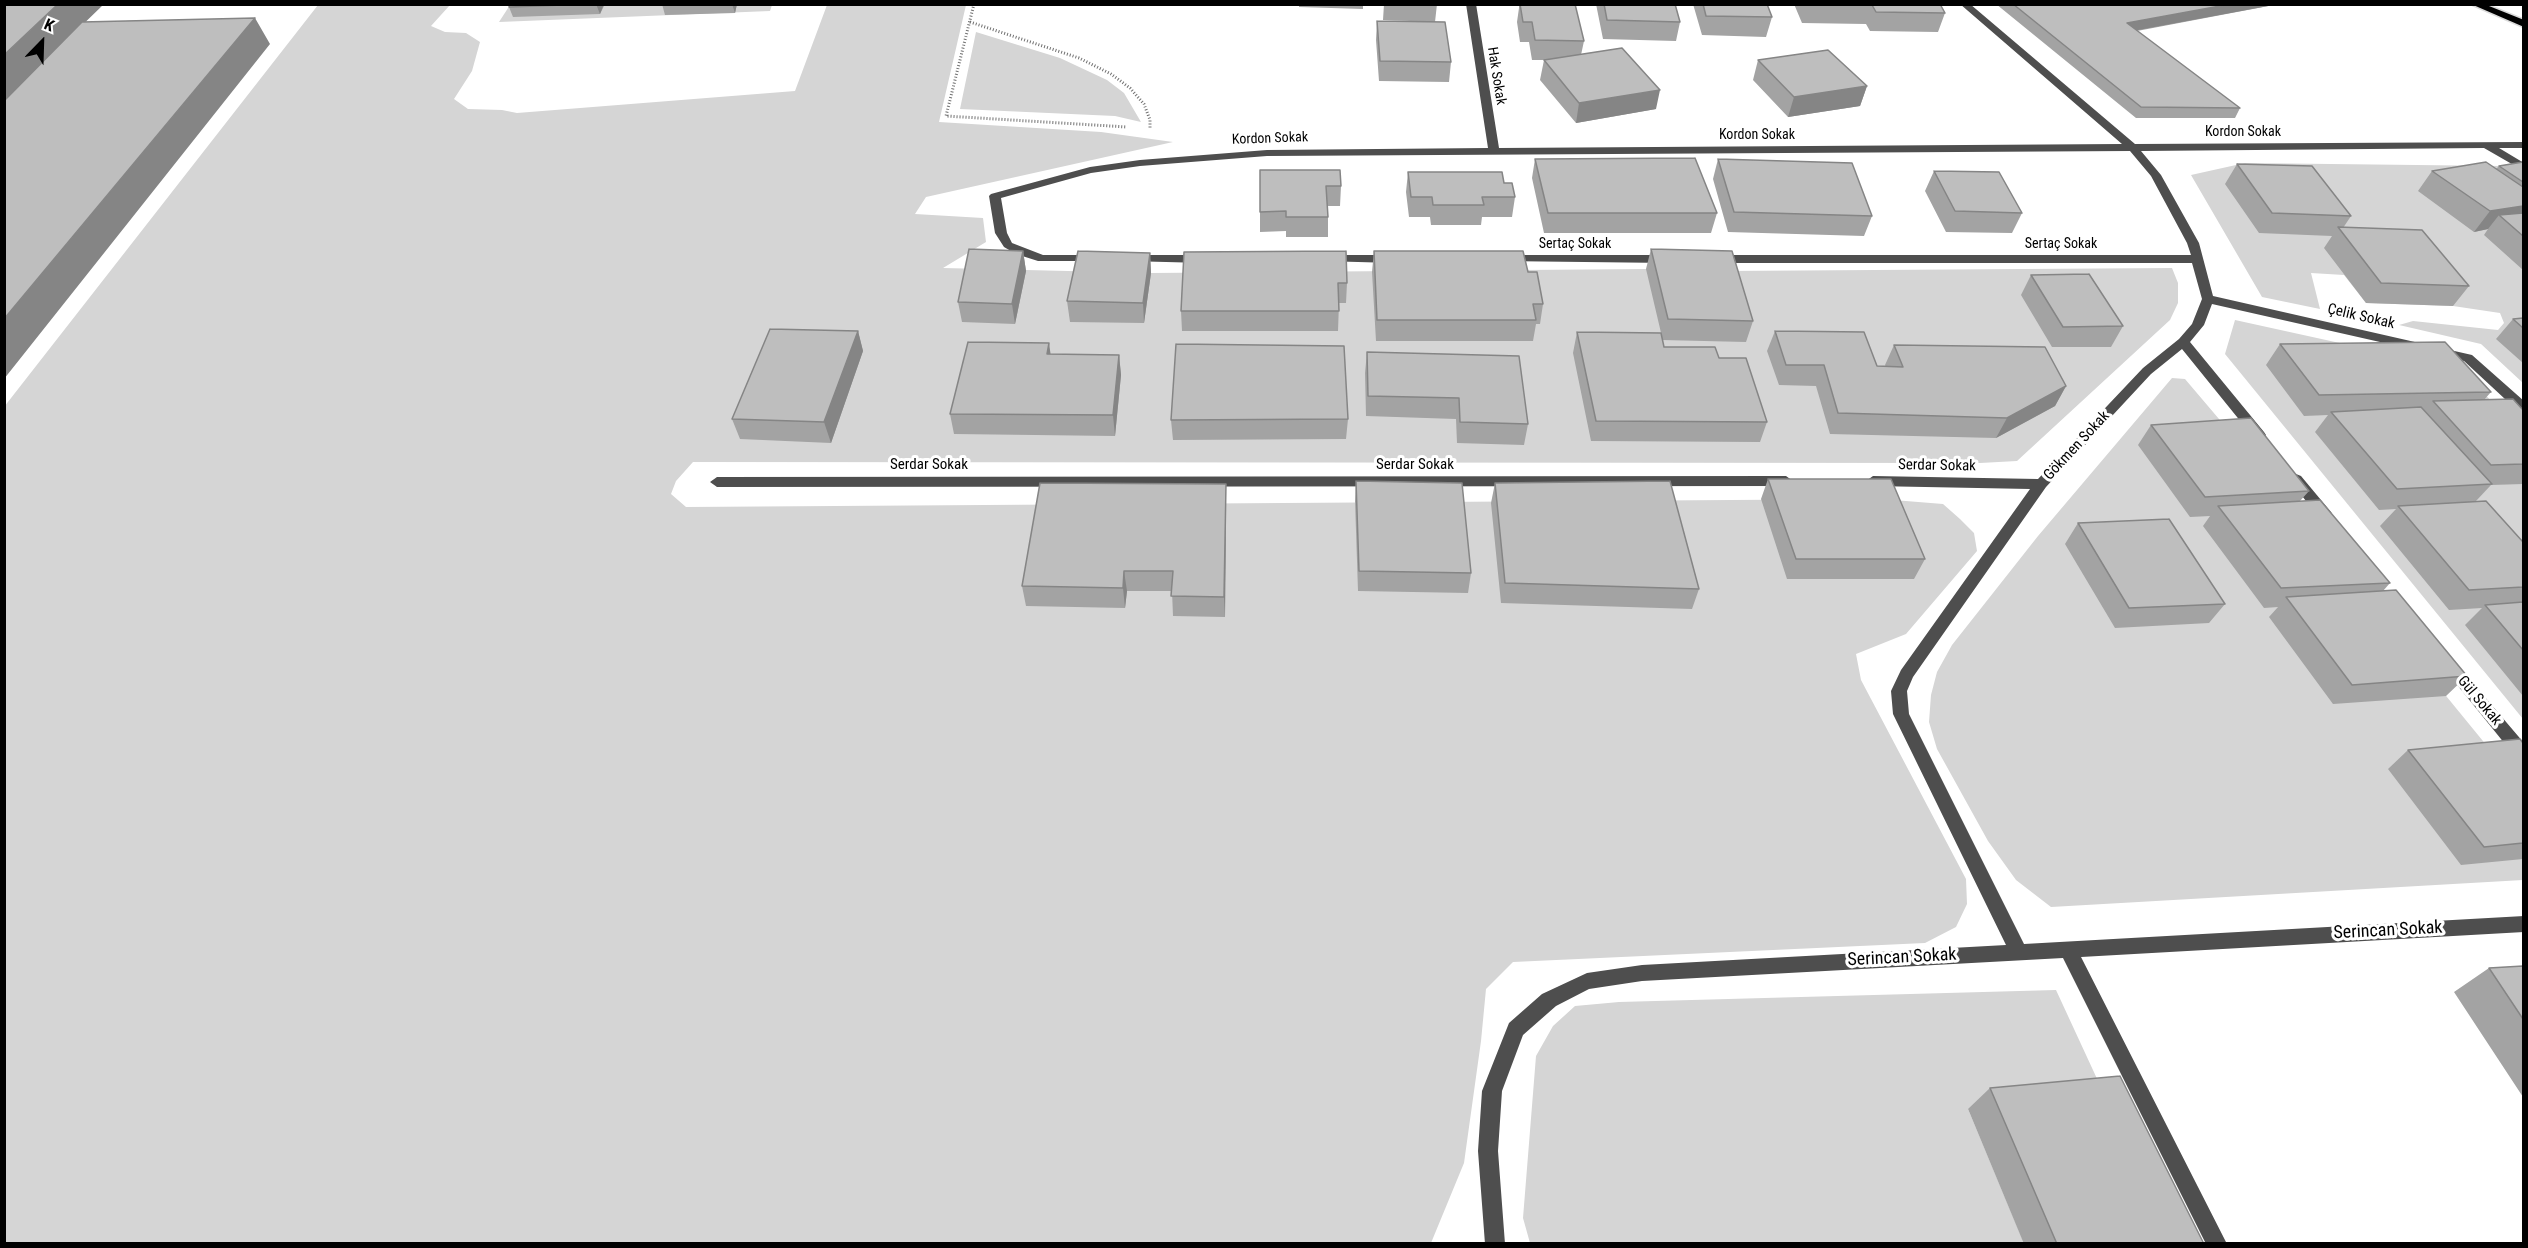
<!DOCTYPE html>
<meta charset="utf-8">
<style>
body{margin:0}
#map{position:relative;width:2528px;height:1248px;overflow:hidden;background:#fff;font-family:"Roboto Condensed",sans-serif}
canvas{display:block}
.frame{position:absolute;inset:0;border:6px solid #000;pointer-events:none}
.north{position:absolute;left:12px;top:12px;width:60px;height:60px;-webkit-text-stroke:4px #fff;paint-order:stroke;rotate:23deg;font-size:16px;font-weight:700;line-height:24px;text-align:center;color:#000}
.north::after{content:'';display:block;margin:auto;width:21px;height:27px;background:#000;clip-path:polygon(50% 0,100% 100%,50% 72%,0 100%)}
</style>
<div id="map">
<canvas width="2528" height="1248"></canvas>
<div class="frame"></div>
<div class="north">K</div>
</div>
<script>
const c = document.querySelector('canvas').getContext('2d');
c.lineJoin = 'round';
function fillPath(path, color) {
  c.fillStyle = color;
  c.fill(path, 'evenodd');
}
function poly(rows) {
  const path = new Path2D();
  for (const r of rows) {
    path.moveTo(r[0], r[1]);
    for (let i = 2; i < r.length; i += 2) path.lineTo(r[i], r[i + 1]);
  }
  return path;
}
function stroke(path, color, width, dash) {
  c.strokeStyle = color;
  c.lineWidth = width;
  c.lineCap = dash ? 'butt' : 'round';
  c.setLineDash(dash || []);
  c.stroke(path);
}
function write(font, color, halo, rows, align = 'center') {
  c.font = font + ' "Roboto Condensed",sans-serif';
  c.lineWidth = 6;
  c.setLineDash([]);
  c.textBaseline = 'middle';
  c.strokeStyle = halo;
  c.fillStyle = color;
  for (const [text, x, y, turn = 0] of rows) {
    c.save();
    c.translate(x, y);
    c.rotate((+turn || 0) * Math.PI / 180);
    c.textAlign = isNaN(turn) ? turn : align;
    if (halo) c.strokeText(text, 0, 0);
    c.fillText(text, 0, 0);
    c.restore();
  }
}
fillPath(poly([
 [318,5,450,5,431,26,445,32,466,33,480,42,472,71,454,99,468,109,502,110,517,113,795,91,827,5,966,5,939,122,1101,132,1173,142,926,197,915,214,983,218,986,242,943,268,1151,273,1646,269,1726,271,2172,268,2178,283,2178,303,2170,320,2017,461,1980,463,693,462,676,481,671,494,686,507,1881,499,1943,504,1960,519,1974,533,1977,551,1906,634,1856,654,1861,680,1966,879,1967,904,1956,927,1925,943,1513,962,1486,989,1481,1041,1464,1163,1431,1243,5,1243,4,407],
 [510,5,772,5,770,11,499,22],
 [976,32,1060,58,1107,80,1124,93,1141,122,1115,116,960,109],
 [2245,163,2502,166,2523,179,2523,383,2481,344,2399,325,2413,321,2498,330,2504,323,2500,313,2453,306,2366,303,2344,275,2311,273,2320,309,2262,297,2191,175],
 [2235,320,2458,369,2523,431,2523,719,2225,354],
 [2172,378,2185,379,2236,439,2523,790,2523,880,2051,907,2016,880,1988,841,1937,749,1929,722,1931,695,1937,672,1952,645,2038,536],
 [2056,990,2129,1148,1968,1109,2024,1243,1530,1243,1523,1218,1536,1056,1553,1026,1575,1006,1619,1002]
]), '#d5d5d5');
const major = poly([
 [2471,4,2484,4,2524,20,2524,27,2471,4]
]);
stroke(major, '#dbdbdb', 3);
stroke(poly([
 [974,4,946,116,1127,127],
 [970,22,1079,58,1111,74,1130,88,1144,104,1150,120,1150,129]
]), '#707070', 3, [1, 2]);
fillPath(poly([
 [1466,4,1476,4,1499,148,2122,144,1960,4,1970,4,2135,144,2524,142,2524,148,2499,148,2524,163,2524,171,2484,148,2141,151,2161,175,2199,243,2213,296,2472,355,2524,401,2524,413,2519,412,2464,361,2212,304,2204,325,2190,342,2264,432,2266,435,2264,438,2254,438,2182,349,2151,374,2046,487,1913,677,1907,691,1909,714,2024,944,2524,916,2524,932,2081,957,2227,1244,2206,1244,2063,958,1642,981,1589,989,1556,1006,1523,1035,1502,1091,1498,1151,1505,1244,1485,1244,1478,1151,1482,1091,1509,1023,1542,994,1587,973,1642,965,2006,945,1893,714,1891,691,1901,670,2030,489,1873,486,1866,481,1873,476,2038,479,2143,368,2179,339,2192,324,2202,299,2192,263,1714,263,1708,259,1714,255,2191,255,2187,243,2151,176,2130,151,1267,156,1140,166,1091,173,1001,198,1007,233,1012,243,1043,255,1096,255,1102,259,1100,261,1038,261,1016,254,1004,247,995,233,989,196,991,194,1090,167,1140,160,1267,150,1488,148,1466,4],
 [1132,255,1204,255,1210,259,1204,263,1128,261,1126,259,1132,255],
 [1327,255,1393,255,1399,259,1393,263,1323,261,1321,259,1327,255],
 [1504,255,1669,255,1675,259,1669,263,1500,261,1498,259,1504,255],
 [2296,474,2301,476,2331,512,2333,516,2331,520,2321,520,2291,482,2289,479,2291,476,2296,474],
 [1786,476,1793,481,1786,486,717,487,710,482,717,477,1786,476],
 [2450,660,2455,662,2524,743,2524,762,2518,760,2445,670,2442,666,2445,662,2450,660]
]), '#4e4e4e');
fillPath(major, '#000');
fillPath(poly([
 [510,4,604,4,604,6,600,14,513,17,509,7],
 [662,4,737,4,735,13,665,15],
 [1299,4,1363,4,1363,9,1299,7],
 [1384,4,1437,4,1435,22,1451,62,1449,82,1379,81,1376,40,1377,21,1411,21,1383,20],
 [1519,4,1575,4,1584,41,1581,55,1656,109,1576,123,1540,80,1544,60,1546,60,1532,60,1529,42,1520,42,1517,22,1519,8],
 [1596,4,1675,4,1680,22,1676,41,1603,39],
 [1693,4,1767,4,1772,17,1766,37,1702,35],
 [1794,4,1940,4,1945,13,1938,32,1870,31,1866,24,1802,23],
 [1996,4,2279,4,2137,31,2240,108,2235,118,2136,118],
 [1758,60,1867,86,1860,106,1788,117,1753,80],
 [1535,159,1717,213,1711,233,1544,233,1532,178],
 [1718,159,1872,216,1864,236,1728,232,1713,179],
 [2523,162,2523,270,2484,235,2488,229,2474,232,2418,191,2432,171,2496,169,2499,166],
 [2237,164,2351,216,2343,228,2469,286,2453,306,2366,303,2324,248,2332,236,2259,233,2225,184],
 [1260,170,1341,186,1340,206,1328,206,1328,237,1286,237,1286,231,1260,232],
 [1934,171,2022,213,2012,233,1946,232,1925,191],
 [1408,172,1504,183,1515,197,1512,217,1482,217,1481,225,1431,225,1430,217,1409,217,1406,192],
 [1651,249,1753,321,1746,342,1662,340,1664,347,1719,358,1767,422,1760,442,1591,441,1573,353,1577,332,1662,337,1646,269],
 [1023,251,1026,271,1015,324,962,322,958,302],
 [1374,251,1528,272,1543,304,1540,324,1536,324,1533,341,1376,341,1372,272],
 [1184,252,1347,283,1346,303,1339,303,1338,331,1182,331,1181,311],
 [1150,253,1151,273,1144,323,1070,322,1067,301],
 [2031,275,2123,326,2111,347,2052,347,2021,295],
 [2523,318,2523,363,2496,339,2513,319],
 [858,331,863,351,831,443,740,439,732,419],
 [1775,331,1877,366,1886,367,1885,365,1894,345,2066,386,2055,406,1996,438,1830,434,1816,386,1779,385,1767,351],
 [2280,344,2491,392,2484,400,2523,410,2523,484,2491,485,2476,501,2523,542,2523,696,2465,625,2482,608,2449,610,2380,526,2396,509,2379,510,2315,432,2328,415,2304,416,2266,365],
 [1367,352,1528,424,1524,445,1457,443,1456,419,1366,416,1365,373],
 [1119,355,1121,375,1115,436,954,434,950,414],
 [1348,419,1346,439,1173,440,1171,420],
 [2151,425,2309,491,2300,501,2390,583,2383,591,2467,676,2446,696,2333,704,2269,617,2278,607,2264,608,2203,526,2210,516,2190,517,2138,445],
 [1768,479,1925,559,1914,579,1787,579,1761,499],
 [1356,481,1471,573,1468,593,1358,591,1355,501],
 [1495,483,1699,589,1692,609,1501,603,1491,503],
 [1226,484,1225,617,1173,616,1172,591,1127,591,1125,608,1026,606,1022,586],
 [2078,523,2225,604,2209,623,2115,628,2065,544],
 [2523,743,2523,859,2461,865,2388,769,2408,750],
 [2523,966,2523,1097,2454,992,2489,968],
 [1990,1088,2204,1244,2024,1244,1968,1109]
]), '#a3a3a3');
fillPath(poly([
 [58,4,104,4,4,101,4,55],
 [596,4,604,4,600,14],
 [732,4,737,4,735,13],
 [2231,4,2279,4,2122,33,2127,23],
 [255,18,270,44,4,379,4,319],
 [1867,86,1860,106,1788,117,1794,97],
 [1660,90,1656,109,1576,123,1579,103],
 [2523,206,2523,223,2499,215,2488,229,2474,232,2490,211],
 [1023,251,1026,271,1015,324,1012,304],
 [1150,253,1151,273,1144,323,1143,303],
 [858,331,863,351,831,443,824,422],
 [1049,343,1052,364,1047,354],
 [1119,355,1121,375,1115,436,1113,415],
 [2066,386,2055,406,1996,438,2007,418],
 [1226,484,1226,504,1225,617,1224,597],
 [1124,571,1127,591,1125,608,1123,588]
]), '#858585');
const building = poly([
 [4,4,58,4,4,55,4,4],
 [510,4,591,4,509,7,510,4],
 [1520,4,1575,4,1584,41,1535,40,1532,22,1523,22,1520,4],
 [1604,4,1675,4,1680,22,1607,20,1604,4],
 [1703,4,1767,4,1772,17,1706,16,1703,4],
 [1858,4,1940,4,1945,13,1876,12,1872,5,1858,4],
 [2013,4,2231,4,2127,23,2240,108,2141,107,2013,4],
 [255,18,4,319,4,101,82,22,255,18],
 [1377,21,1445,22,1451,62,1380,61,1377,21],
 [1622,48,1660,90,1579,103,1544,60,1622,48],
 [1828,50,1867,86,1794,97,1758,60,1828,50],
 [1695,158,1717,213,1548,213,1535,159,1695,158],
 [1718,159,1852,163,1872,216,1734,212,1718,159],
 [2486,162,2523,187,2523,206,2490,211,2432,171,2486,162],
 [2523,162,2523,182,2499,166,2523,162],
 [2237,164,2312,166,2351,216,2272,213,2237,164],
 [1260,170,1340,170,1341,186,1326,186,1328,217,1286,217,1286,211,1260,212,1260,170],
 [1934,171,1999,172,2022,213,1955,211,1934,171],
 [1408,172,1502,172,1504,183,1512,183,1515,197,1482,197,1484,205,1433,205,1432,197,1411,197,1408,172],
 [2523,213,2523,236,2499,215,2523,213],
 [2338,227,2422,230,2469,286,2381,283,2338,227],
 [969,249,1023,251,1012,304,958,302,969,249],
 [1651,249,1732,251,1753,321,1668,319,1651,249],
 [1078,251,1150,253,1143,303,1067,301,1078,251],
 [1346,251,1347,283,1338,283,1339,311,1181,311,1184,252,1346,251],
 [1374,251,1523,251,1528,272,1537,272,1543,304,1533,304,1536,320,1377,320,1374,251],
 [2089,274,2123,326,2063,327,2031,275,2089,274],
 [2523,318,2523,328,2513,319,2523,318],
 [770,329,858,331,824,422,732,419,770,329],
 [1775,331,1864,332,1877,366,1903,367,1894,345,2045,347,2066,386,2007,418,1838,413,1824,365,1786,365,1775,331],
 [1577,332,1661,333,1664,347,1715,347,1719,358,1746,358,1767,422,1596,421,1577,332],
 [968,342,1049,343,1047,354,1119,355,1113,415,950,414,968,342],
 [2445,342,2491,392,2319,395,2280,344,2445,342],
 [1176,344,1344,346,1348,419,1171,420,1176,344],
 [1367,352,1519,356,1528,424,1460,422,1459,398,1368,396,1367,352],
 [2513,399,2523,410,2523,464,2491,465,2433,401,2513,399],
 [2421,407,2492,484,2397,489,2331,412,2421,407],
 [2251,418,2309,491,2205,497,2151,425,2251,418],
 [1768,479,1891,479,1925,559,1796,559,1768,479],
 [1356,481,1462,483,1471,573,1359,571,1356,481],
 [1670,481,1699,589,1505,583,1495,483,1670,481],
 [1040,483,1226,484,1224,597,1171,596,1173,571,1124,571,1123,588,1022,586,1040,483],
 [2320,500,2390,583,2281,588,2218,506,2320,500],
 [2486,501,2523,542,2523,587,2469,590,2398,506,2486,501],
 [2169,519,2225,604,2129,608,2078,523,2169,519],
 [2396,590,2467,676,2352,685,2286,597,2396,590],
 [2523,602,2523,650,2485,605,2523,602],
 [2520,739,2523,743,2523,843,2484,847,2408,750,2520,739],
 [2523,966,2523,1019,2489,968,2523,966],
 [2120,1076,2204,1244,2057,1244,1990,1088,2120,1076]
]);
fillPath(building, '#bebebe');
stroke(building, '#858585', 1.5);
write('14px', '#000', '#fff', [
 ["Hak Sokak",1496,76,81],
 ["Kordon Sokak",2243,132],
 ["Kordon Sokak",1757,135],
 ["Kordon Sokak",1270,139,-2],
 ["Sertaç Sokak",1575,244],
 ["Sertaç Sokak",2061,244]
]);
write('15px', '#000', '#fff', [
 ["Çelik Sokak",2361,317,13],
 ["Gökmen Sokak",2077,446,-47],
 ["Serdar Sokak",929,465],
 ["Serdar Sokak",1415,465],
 ["Serdar Sokak",1937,466,1],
 ["Gül Sokak",2479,701,50]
]);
write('18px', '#000', '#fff', [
 ["Serincan Sokak",2388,931,-3],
 ["Serincan Sokak",1902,958,-3]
]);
</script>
